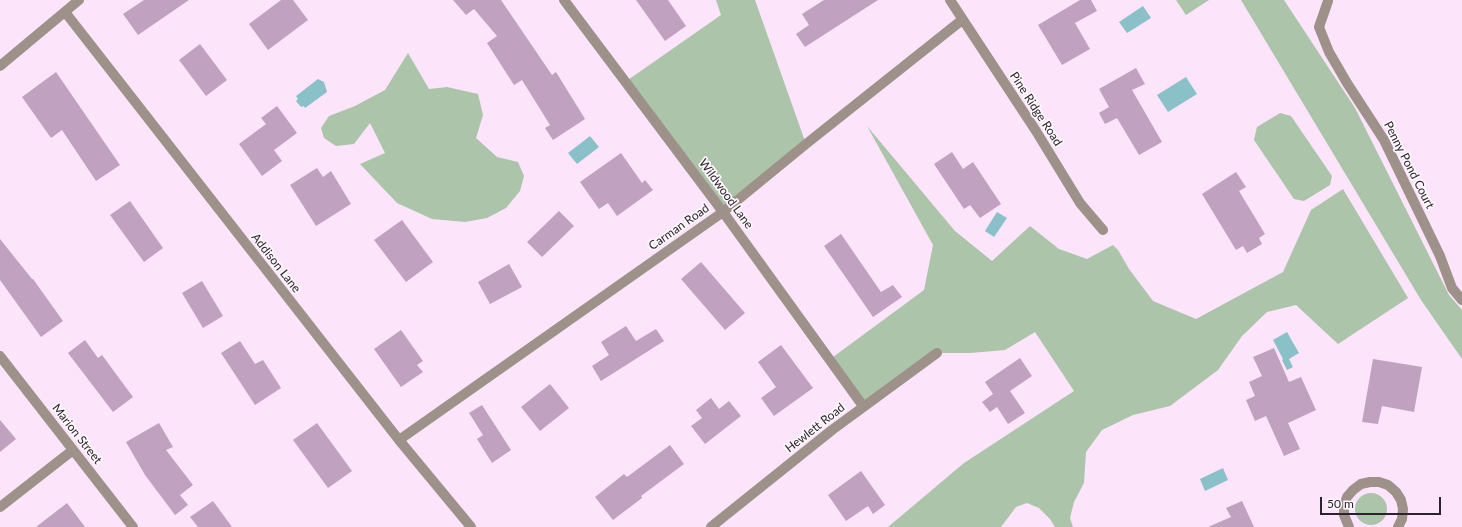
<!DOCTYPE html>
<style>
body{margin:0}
#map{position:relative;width:1462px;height:527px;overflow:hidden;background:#fce4fa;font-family:Lato,sans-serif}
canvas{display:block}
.scale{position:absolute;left:1320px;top:497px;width:121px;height:18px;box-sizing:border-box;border:2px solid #2b222b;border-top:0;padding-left:5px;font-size:12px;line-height:14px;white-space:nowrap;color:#2b222b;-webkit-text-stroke:3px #fdf8fc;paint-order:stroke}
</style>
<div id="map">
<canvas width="1462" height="527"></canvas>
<div class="scale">50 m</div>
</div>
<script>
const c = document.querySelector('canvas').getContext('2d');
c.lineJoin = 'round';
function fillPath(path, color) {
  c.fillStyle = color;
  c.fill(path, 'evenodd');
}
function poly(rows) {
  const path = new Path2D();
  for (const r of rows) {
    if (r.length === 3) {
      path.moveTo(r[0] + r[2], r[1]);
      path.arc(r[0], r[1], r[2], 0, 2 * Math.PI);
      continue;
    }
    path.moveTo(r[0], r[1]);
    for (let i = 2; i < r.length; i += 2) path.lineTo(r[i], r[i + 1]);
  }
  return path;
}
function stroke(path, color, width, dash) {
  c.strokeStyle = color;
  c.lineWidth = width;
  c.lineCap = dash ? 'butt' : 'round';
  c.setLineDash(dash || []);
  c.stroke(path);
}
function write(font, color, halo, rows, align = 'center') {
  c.font = font + ' Lato,sans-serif';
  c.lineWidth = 3.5;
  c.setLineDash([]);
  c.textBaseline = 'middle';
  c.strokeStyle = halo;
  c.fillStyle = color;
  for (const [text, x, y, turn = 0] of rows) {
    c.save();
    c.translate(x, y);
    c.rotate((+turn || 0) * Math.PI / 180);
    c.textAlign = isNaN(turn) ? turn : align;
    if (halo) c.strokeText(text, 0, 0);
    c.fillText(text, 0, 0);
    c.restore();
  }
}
fillPath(poly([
 [716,0,755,0,806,144,723,212,625,82,721,15],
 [1176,0,1209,0,1186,15],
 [1241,0,1284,0,1355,108,1449,295,1462,310,1462,359,1421,300],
 [408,53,429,89,447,87,478,94,483,115,476,138,497,157,518,162,524,176,520,191,506,208,487,218,465,222,432,219,397,203,360,164,385,153,370,123,354,144,336,146,324,138,321,128,329,116,355,106,385,90],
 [1280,113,1291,116,1332,176,1330,185,1304,201,1294,199,1254,140,1257,127],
 [867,126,955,231,992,261,1030,226,1059,249,1087,259,1113,245,1118,250,1129,269,1153,301,1196,319,1283,272,1311,210,1343,189,1408,298,1338,344,1296,305,1267,312,1242,336,1218,370,1170,406,1133,415,1102,430,1086,452,1084,483,1074,502,1070,518,1073,527,1055,527,1050,519,1039,508,1027,503,1016,507,1001,527,888,527,964,463,1074,391,1035,332,1005,350,970,353,937,353,863,406,829,360,924,290,933,245],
 [1371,509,16]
]), '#abc4aa');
fillPath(poly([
 [1143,6,1151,18,1127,33,1119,22],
 [1186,77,1197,94,1168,112,1157,95],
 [318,79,324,82,327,92,305,108,304,106,301,107,296,101,298,99,296,96],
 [590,136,599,147,577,164,568,153],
 [997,212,1007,218,994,237,985,231],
 [1287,332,1299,353,1289,359,1293,367,1287,370,1282,360,1283,359,1273,340],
 [1223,468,1228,480,1205,491,1200,479]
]), '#8ac0c8');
fillPath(poly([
 [144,0,189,0,138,35,123,14],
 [281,0,293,0,308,20,268,50,249,24],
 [453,0,501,0,552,75,556,72,585,119,553,140,545,128,550,125,522,80,514,85,487,43,497,36,474,9,466,15],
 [636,0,668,0,686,26,665,41],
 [824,0,878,0,805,47,796,34,809,25,802,14],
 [1080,0,1091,0,1097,11,1075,23,1090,49,1062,65,1038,25],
 [200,44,227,80,206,96,179,60],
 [1136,68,1145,84,1132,90,1162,142,1139,155,1117,118,1105,124,1099,113,1109,107,1099,89],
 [56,72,120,165,96,181,62,130,51,138,22,97],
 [277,106,297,133,274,150,282,161,262,176,239,144,266,124,261,118],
 [952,152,963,169,973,162,1001,204,980,218,970,205,964,209,934,164],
 [621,153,642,183,645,180,653,190,617,216,608,203,599,209,580,182],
 [317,168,323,177,331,171,351,204,316,226,290,185],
 [1236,172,1246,187,1239,191,1265,234,1259,238,1262,244,1247,253,1243,246,1236,250,1202,194],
 [130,201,163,248,144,262,110,215],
 [559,211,574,226,542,257,527,242],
 [402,220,433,262,406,282,374,240],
 [841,234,881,292,893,285,902,297,873,317,824,246],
 [0,239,32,279,33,279,63,321,41,337,0,280],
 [701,262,745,313,725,330,681,279],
 [509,264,522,287,490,304,478,282],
 [202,281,223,316,203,328,182,293],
 [626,326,636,341,656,329,664,341,601,381,592,366,609,355,601,342],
 [401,330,423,361,417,365,423,372,401,387,374,349],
 [85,340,98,358,102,355,133,397,113,412,68,353],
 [240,341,255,364,263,360,281,388,255,405,221,353],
 [781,345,813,388,774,416,761,398,776,387,758,362],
 [1274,348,1289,382,1301,377,1316,410,1288,423,1300,449,1284,456,1266,416,1255,421,1246,400,1255,396,1249,382,1262,376,1253,357],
 [1020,358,1032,376,1010,391,1025,413,1008,424,997,407,990,412,982,402,993,394,985,382],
 [1373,359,1422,367,1414,412,1382,406,1378,424,1362,422],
 [550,384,569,408,540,431,521,407],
 [711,398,719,409,729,401,741,416,705,444,691,426,702,418,696,410],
 [482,405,511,450,492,463,477,439,483,435,469,413],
 [0,420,16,439,0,452],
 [159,423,173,447,166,450,193,485,180,495,188,505,175,515,145,475,126,442],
 [317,423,352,471,328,488,293,440],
 [670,445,684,464,641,496,642,498,613,520,595,497,624,474,627,477],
 [861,471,885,505,873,514,868,506,846,521,828,495],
 [213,501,232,527,198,527,190,517],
 [1242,501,1254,527,1208,527,1231,517,1226,508],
 [67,503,85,527,36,527]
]), '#c1a1c0');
stroke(poly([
 [564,0,723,212,863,406],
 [950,0,1036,131,1080,203,1103,230],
 [1328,1,1319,27,1329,52,1347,83,1384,140,1440,256,1452,288,1462,300],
 [65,12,399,440,471,527],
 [0,66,79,0],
 [0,356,133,527],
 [399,440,723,212,806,144,962,20],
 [0,507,73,450],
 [711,527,832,430,937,353],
 [1349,527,1344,515,1344,506,1347,497,1353,490,1361,484,1370,482,1379,482,1388,485,1396,492,1401,500,1403,509,1402,519,1398,527]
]), '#9e918a', 10);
write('12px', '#2b222b', '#fdf8fc', [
 ["Pine Ridge Road",1036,109,57],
 ["Penny Pond Court",1409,165,63],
 ["Wildwood Lane",726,194,54],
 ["Carman Road",679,227,-35],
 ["Addison Lane",276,263,52],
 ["Hewlett Road",815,428,-38],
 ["Marion Street",77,434,52]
]);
</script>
